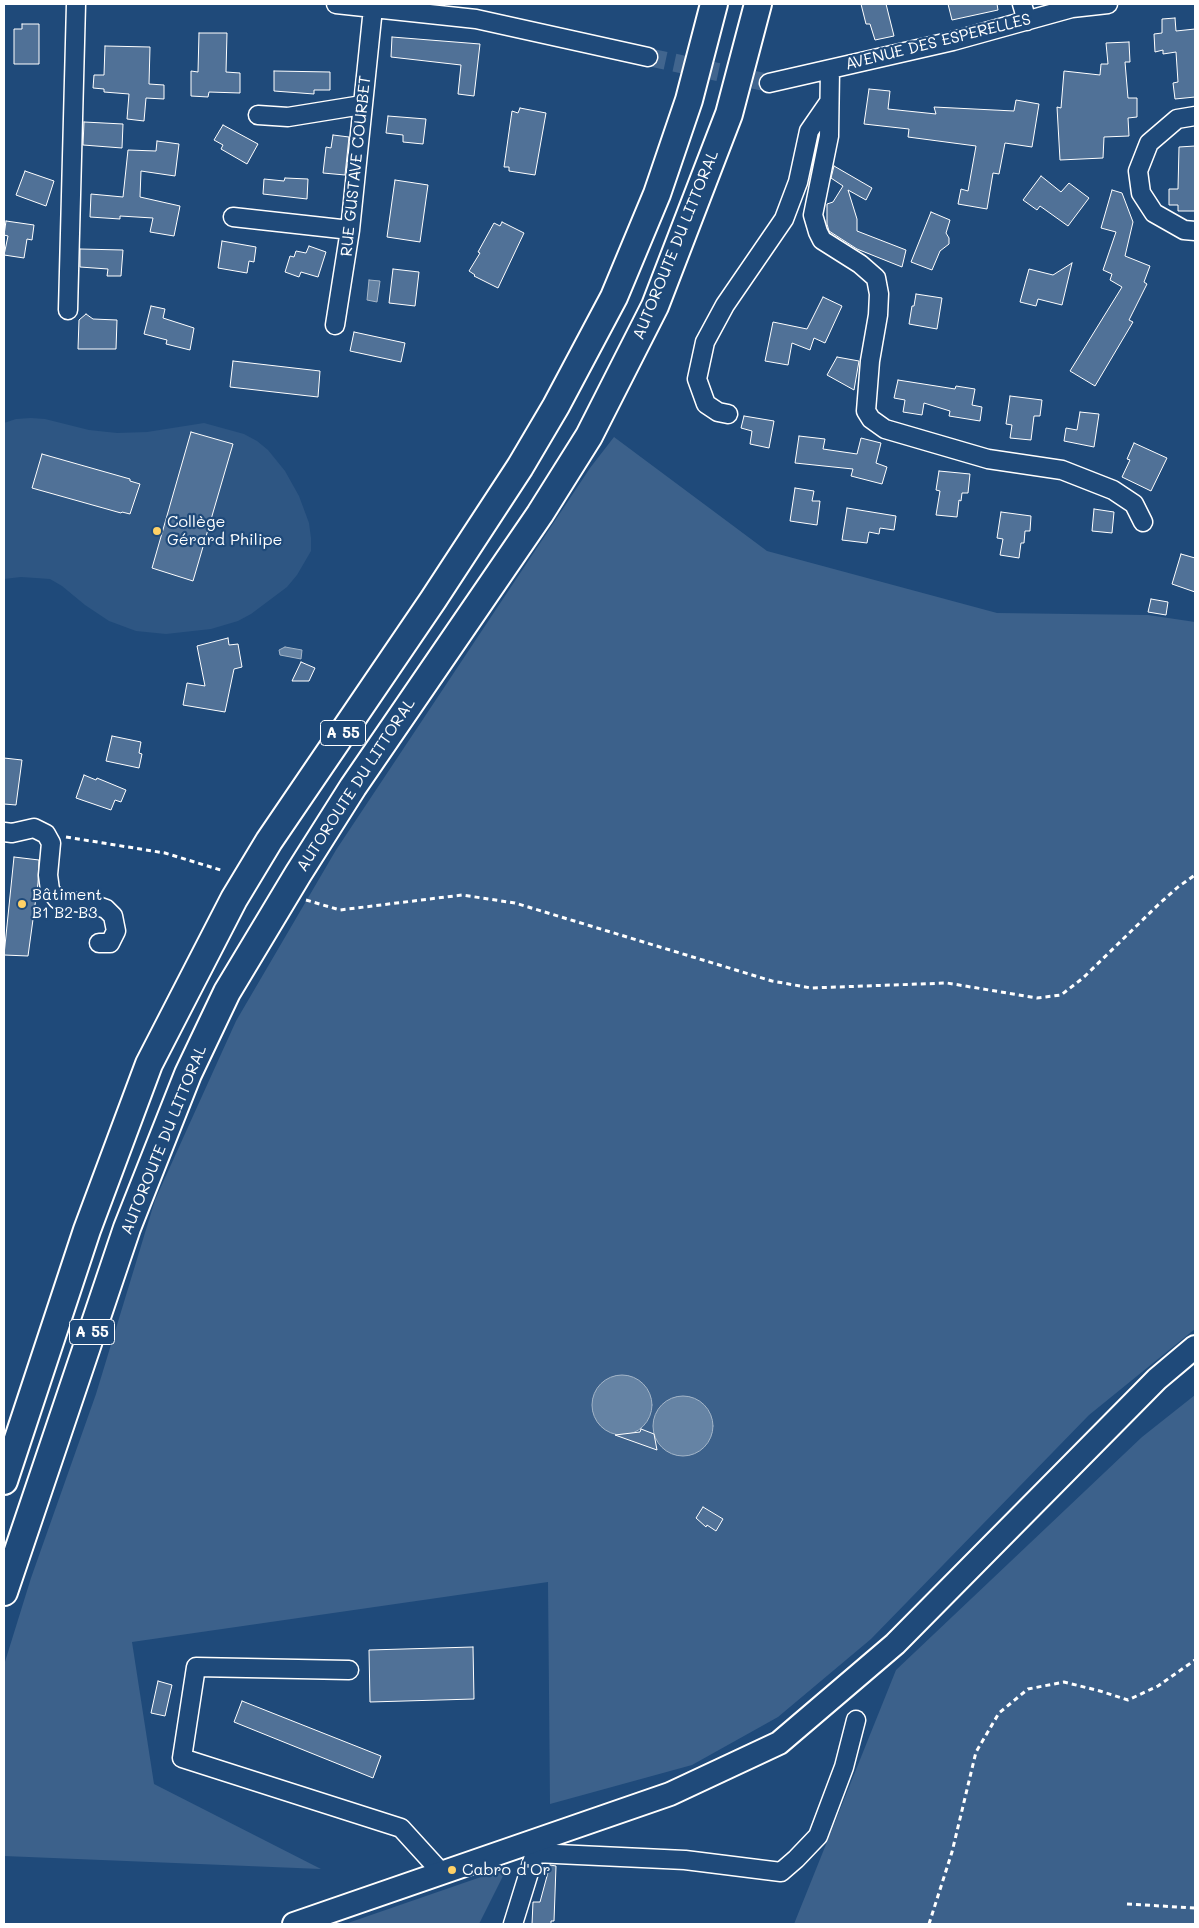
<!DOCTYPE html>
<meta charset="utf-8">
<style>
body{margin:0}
#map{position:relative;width:1199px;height:1928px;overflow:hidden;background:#1f4a7a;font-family:Mali,sans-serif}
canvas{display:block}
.frame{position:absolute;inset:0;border:5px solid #fff;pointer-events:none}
</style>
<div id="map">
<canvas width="1199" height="1928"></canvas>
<div class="frame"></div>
</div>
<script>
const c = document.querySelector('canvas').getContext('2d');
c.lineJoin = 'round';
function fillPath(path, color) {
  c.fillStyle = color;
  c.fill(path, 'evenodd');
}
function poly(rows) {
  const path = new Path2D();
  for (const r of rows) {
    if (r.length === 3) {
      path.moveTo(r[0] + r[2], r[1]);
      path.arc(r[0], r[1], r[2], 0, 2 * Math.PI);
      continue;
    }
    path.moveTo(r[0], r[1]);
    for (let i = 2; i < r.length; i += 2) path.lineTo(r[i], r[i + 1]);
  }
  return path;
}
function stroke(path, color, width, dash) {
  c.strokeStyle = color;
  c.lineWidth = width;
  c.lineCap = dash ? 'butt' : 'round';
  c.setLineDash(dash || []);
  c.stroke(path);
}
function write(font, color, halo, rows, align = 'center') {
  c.font = font + ' Mali,sans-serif';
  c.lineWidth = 4.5;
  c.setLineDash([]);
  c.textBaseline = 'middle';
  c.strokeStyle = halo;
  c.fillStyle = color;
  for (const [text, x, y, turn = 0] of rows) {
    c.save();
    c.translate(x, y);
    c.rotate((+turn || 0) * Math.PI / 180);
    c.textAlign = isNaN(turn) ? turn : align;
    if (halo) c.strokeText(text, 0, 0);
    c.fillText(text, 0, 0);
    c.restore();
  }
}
fillPath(poly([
 [31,418,45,419,89,430,117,433,147,432,204,423,244,434,257,441,268,450,285,471,299,496,309,523,311,538,311,551,297,575,287,587,251,614,238,621,211,629,166,634,136,631,109,621,85,605,62,586,50,579,21,577,4,579,4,423,16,419]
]), '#2e5683');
fillPath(poly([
 [614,437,767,551,997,613,1148,615,1195,622,1195,1329,1089,1415,871,1639,778,1717,692,1765,550,1804,548,1582,132,1642,154,1784,321,1869,4,1856,4,1665,31,1578,96,1394,155,1200,236,1021,336,850,590,468],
 [1195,1395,1195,1924,794,1924,896,1670,1142,1437],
 [507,1868,479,1924,345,1924]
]), '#3c618b');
const water = poly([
 [369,280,380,281,377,302,367,300,369,280],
 [285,647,302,650,301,659,280,655,279,650,285,647],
 [622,1405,30],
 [683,1426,30]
]);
fillPath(water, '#6583a4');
stroke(water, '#a3b5c8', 1);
const building = poly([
 [861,4,886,4,894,36,875,40,870,24,866,24,861,4],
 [948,4,997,4,998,10,952,20,948,4],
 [1175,18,1176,31,1195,29,1195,97,1175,99,1173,83,1178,82,1176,52,1163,54,1163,50,1155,52,1154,34,1162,33,1162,19,1175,18],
 [22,24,39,24,39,64,14,64,14,29,22,29,22,24],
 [199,33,227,33,226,72,240,73,240,93,209,92,208,97,191,96,191,71,198,72,199,33],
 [392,37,480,44,474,96,458,94,461,65,391,57,392,37],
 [1129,42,1130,62,1125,62,1128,98,1137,98,1137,117,1128,118,1129,136,1104,137,1103,158,1060,160,1057,107,1061,108,1064,71,1100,75,1101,64,1108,64,1106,43,1129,42],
 [105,46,150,47,149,84,164,85,164,99,146,98,144,121,127,119,129,94,104,92,104,89,93,88,94,75,104,75,105,46],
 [274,71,330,72,330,90,314,90,314,94,274,91,274,71],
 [869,89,890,91,888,109,936,114,934,107,1014,111,1016,100,1039,104,1032,147,1005,143,999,174,993,173,987,209,958,204,961,189,968,191,976,146,908,137,909,129,864,124,869,89],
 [520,108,546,113,535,175,509,171,509,167,504,167,512,111,518,113,520,108],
 [388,116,426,119,423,144,403,142,403,135,386,133,388,116],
 [84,122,123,124,122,148,83,145,84,122],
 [223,125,258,144,247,164,221,149,223,145,214,140,223,125],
 [333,135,349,137,345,175,323,173,326,147,331,148,333,135],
 [157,141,179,144,175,176,141,171,140,197,180,206,174,236,150,232,153,218,120,216,120,219,90,217,91,194,123,197,128,150,156,151,157,141],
 [1195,146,1195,211,1178,211,1178,205,1169,205,1169,189,1178,189,1179,147,1195,146],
 [834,166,872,188,866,200,848,190,857,219,857,231,906,250,902,267,857,249,829,231,827,224,827,204,833,202,843,186,831,178,834,166],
 [25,171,54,181,46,206,16,195,25,171],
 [1041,176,1061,192,1069,183,1089,198,1068,226,1040,206,1037,210,1023,200,1041,176],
 [285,178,308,179,307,199,263,194,264,179,284,181,285,178],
 [395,180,428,185,420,242,387,237,395,180],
 [1112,190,1122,193,1133,222,1125,256,1150,266,1144,282,1147,284,1129,320,1133,322,1095,386,1070,371,1122,287,1110,280,1112,274,1103,270,1116,232,1101,228,1112,190],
 [931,212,950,220,946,233,949,238,949,244,940,251,932,270,911,262,931,212],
 [6,221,34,225,32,240,27,239,24,258,4,255,8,236,4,235,6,221],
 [502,222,524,233,498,288,474,276,475,275,469,271,480,253,478,252,494,223,500,226,502,222],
 [222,241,256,247,254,262,249,261,247,273,218,268,222,241],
 [309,246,326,252,318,277,301,272,299,277,285,272,290,256,294,257,296,251,306,253,309,246],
 [80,249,123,250,121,276,107,276,108,269,80,267,80,249],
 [1072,263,1062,305,1038,299,1036,306,1020,302,1029,269,1053,275,1072,263],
 [393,269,419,272,415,306,389,303,393,269],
 [916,294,942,298,937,329,909,324,912,306,914,306,916,294],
 [823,297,842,306,825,343,814,338,810,350,792,343,788,365,765,361,773,322,807,329,823,297],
 [151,306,165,309,163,318,194,328,190,350,166,344,167,340,144,334,151,306],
 [86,314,93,319,117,320,116,349,78,349,79,320,86,314],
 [354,332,405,343,401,362,350,351,354,332],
 [837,357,859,361,854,390,827,375,837,357],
 [233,361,320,371,318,397,230,387,233,361],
 [898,380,955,389,956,386,975,389,972,405,982,407,980,421,949,416,950,411,924,403,922,415,903,412,905,400,894,398,898,380],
 [1010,396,1042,400,1040,416,1034,416,1031,440,1010,438,1012,425,1006,424,1010,396],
 [1080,412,1099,414,1094,447,1064,441,1066,428,1077,430,1080,412],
 [744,416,774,421,769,448,750,444,752,431,741,428,744,416],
 [191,432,233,444,193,581,152,568,191,432],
 [799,436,825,439,823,449,857,454,861,438,881,443,876,463,887,467,882,484,851,476,853,469,795,463,799,436],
 [1134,443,1167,458,1151,491,1122,477,1130,460,1127,459,1134,443],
 [42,454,130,479,130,481,140,484,130,514,122,512,121,513,32,488,42,454],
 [939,471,970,474,968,493,962,493,961,501,959,500,957,517,936,515,940,491,936,490,939,471],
 [795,488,814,491,812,501,820,501,817,525,790,521,795,488],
 [847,508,896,516,894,530,880,528,879,534,869,532,867,543,842,540,847,508],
 [1094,509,1114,512,1112,533,1092,531,1094,509],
 [1001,512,1031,516,1030,531,1025,531,1024,543,1021,543,1019,558,1000,555,1003,539,997,538,1001,512],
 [1181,554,1195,558,1195,592,1172,584,1181,554],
 [1151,599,1168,602,1166,615,1148,612,1151,599],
 [228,638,229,645,238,644,242,667,234,669,225,712,183,705,187,683,205,686,197,646,228,638],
 [301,662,315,668,309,681,292,681,301,662],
 [112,736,141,742,139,753,142,754,139,768,106,761,112,736],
 [4,758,22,760,16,805,4,804,4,758],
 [84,775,96,780,97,778,126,790,121,802,115,800,111,810,76,798,84,775],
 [14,857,39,860,38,883,28,956,4,955,14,857],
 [641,1429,654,1434,657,1450,615,1435,640,1432,641,1429],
 [703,1507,723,1519,716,1531,707,1525,706,1527,696,1518,703,1507],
 [473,1647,474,1699,370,1702,369,1650,473,1647],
 [158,1681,172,1685,165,1716,151,1713,158,1681],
 [242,1701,381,1756,373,1778,234,1722,242,1701],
 [550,1865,556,1866,554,1921,551,1921,551,1924,532,1924,533,1902,540,1902,550,1865]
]);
fillPath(building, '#507197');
stroke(building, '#fff', 1);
stroke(poly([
 [648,57,769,83]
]), '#41658e', 18, [18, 9]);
const minor = poly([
 [336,4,476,19,648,57],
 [1022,4,1027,21],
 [830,69,829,136,813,215,818,232,822,240,860,264,876,278,879,294,878,315,870,361,866,411,871,419,885,429,988,459,1062,470,1113,490,1134,504,1143,522],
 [769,83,953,41,1072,8,1108,4],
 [258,115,288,117,362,105],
 [1195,116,1177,119,1149,143,1138,171,1141,193,1154,213,1184,230,1195,231],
 [233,217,350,230],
 [68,310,76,4],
 [335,325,350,230,373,8],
 [728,414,718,412,706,404,697,379,705,342,725,305,784,219,798,182,809,131,829,102],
 [4,832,12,833,34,828,46,834,51,843,48,875,50,890,58,900,92,904,106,909,113,916,116,931,110,943,99,943],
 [349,1670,196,1667,182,1758,401,1828,442,1873],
 [528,1842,535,1853,685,1860,781,1872,796,1859,818,1836,844,1767,856,1720],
 [513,1924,535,1853]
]);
const major = poly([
 [294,1924,670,1794,779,1743,895,1644,1157,1379,1195,1347]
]);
const highway = poly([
 [4,1481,87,1230,149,1064,234,899,269,841,433,600,520,467,556,406,614,297,657,194,689,100,714,4],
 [4,1592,127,1228,188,1074,227,992,298,874,353,787,540,514,589,436,655,306,729,114,758,4]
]);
stroke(minor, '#fff', 21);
stroke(major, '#fff', 26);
stroke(highway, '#fff', 30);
stroke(poly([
 [66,837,165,853,224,871],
 [306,900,340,910,462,895,515,903,772,981,811,988,947,983,1037,998,1061,995,1083,978,1159,904,1178,887,1195,875],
 [1127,1904,1195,1908],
 [929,1924,952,1852,976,1752,999,1713,1028,1689,1064,1682,1100,1691,1128,1700,1158,1686,1195,1660]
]), '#fff', 3, [5, 4]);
stroke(minor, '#1f4a7a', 18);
stroke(major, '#1f4a7a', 22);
stroke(highway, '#1f4a7a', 26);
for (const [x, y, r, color] of [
 [157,531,5,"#ffd166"],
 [22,904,5,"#ffd166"],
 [452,1870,5,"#ffd166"]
]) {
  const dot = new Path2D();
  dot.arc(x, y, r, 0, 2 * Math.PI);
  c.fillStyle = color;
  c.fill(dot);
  stroke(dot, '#1f4a7a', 2);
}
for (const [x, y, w] of [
 [343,733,45],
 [92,1332,45]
]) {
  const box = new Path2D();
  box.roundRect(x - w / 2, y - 12.5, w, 25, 4);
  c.fillStyle = '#1f4a7a';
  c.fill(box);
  stroke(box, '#fff', 1);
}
write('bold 15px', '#fff', null, [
 ["A 55",343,733],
 ["A 55",92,1332]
]);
write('16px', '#fff', '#1f4a7a', [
 ["AVENUE DES ESPERELLES",938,42,-14],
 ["RUE GUSTAVE COURBET",356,166,-84],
 ["AUTOROUTE DU LITTORAL",676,245,-68],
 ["AUTOROUTE DU LITTORAL",356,785,-57],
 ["AUTOROUTE DU LITTORAL",164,1140,-68]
]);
write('16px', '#fff', '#1f4a7a', [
 ["Collège",167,522],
 ["Gérard Philipe",167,540],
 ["Bâtiment",32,895],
 ["B1 B2 B3",32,913],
 ["Cabro d'Or",462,1870]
], 'left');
</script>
